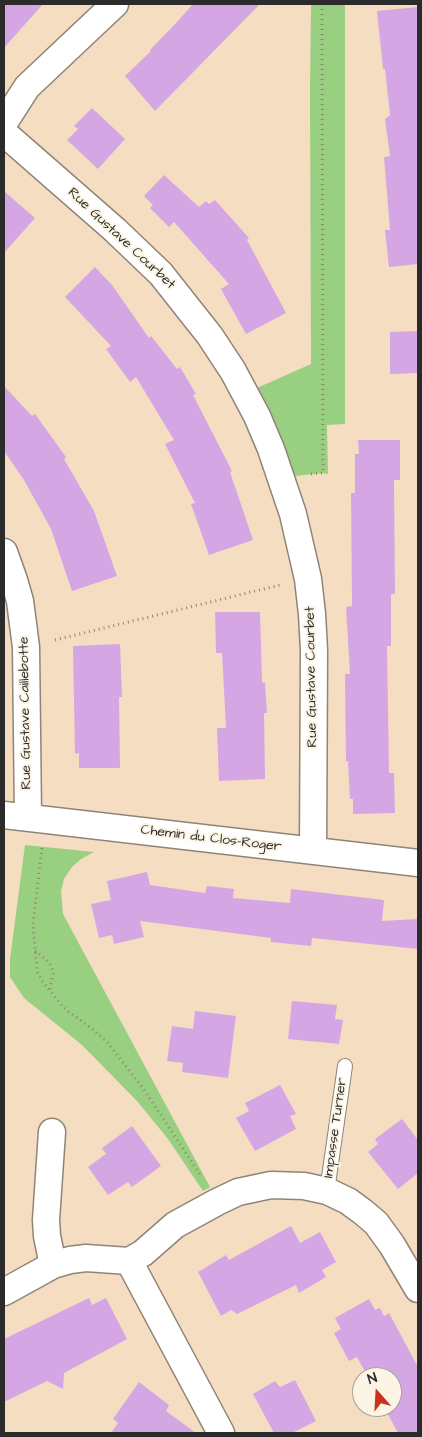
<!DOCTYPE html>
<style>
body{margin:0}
#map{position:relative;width:422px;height:1437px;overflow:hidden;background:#f5ddc2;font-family:"Architects Daughter",sans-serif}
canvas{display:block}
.frame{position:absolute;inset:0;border:5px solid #2b2b2b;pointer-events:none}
.north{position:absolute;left:352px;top:1367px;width:50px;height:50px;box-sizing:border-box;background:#fcf5e5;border:1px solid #a8a49b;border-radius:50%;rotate:341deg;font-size:14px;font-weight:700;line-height:20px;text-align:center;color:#2b2b2b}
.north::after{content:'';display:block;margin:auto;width:18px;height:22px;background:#c8321e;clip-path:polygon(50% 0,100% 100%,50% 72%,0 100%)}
</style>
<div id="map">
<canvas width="422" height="1437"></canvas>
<div class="frame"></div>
<div class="north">N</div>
</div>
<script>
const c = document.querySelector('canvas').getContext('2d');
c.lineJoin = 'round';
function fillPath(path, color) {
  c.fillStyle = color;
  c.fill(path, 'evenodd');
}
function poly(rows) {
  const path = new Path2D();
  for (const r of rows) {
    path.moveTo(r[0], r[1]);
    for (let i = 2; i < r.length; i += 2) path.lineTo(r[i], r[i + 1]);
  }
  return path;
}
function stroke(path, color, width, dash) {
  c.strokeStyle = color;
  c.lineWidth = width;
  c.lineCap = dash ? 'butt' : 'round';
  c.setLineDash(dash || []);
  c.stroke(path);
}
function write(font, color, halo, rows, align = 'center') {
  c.font = font + ' "Architects Daughter",sans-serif';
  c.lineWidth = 4;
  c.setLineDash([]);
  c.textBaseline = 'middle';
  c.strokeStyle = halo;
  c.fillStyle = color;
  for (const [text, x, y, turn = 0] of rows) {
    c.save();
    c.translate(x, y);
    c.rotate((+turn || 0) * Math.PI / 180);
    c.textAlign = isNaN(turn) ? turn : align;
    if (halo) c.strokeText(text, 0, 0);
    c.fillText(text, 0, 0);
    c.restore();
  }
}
fillPath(poly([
 [311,4,345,4,345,424,327,425,328,474,323,473,295,476,287,453,257,388,311,364,310,90],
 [25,845,94,852,81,859,72,867,64,879,61,891,63,914,210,1187,203,1191,168,1139,137,1101,82,1045,24,998,10,977,10,959]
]), '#99cf81');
fillPath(poly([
 [4,4,43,4,4,48],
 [193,4,260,4,155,111,125,76,151,51,150,50,177,22],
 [418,7,418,264,389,267,385,230,390,230,384,157,390,156,385,119,390,115,385,69,383,69,377,11],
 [92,108,125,139,98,169,67,140,78,129,74,126],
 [164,175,199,207,206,201,209,204,215,200,249,238,247,240,286,313,246,334,221,289,229,284,174,222,169,227,150,208,153,205,144,196],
 [4,191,35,218,4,253],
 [95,267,112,285,149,338,151,336,177,369,180,367,196,394,193,395,232,471,230,472,253,540,209,555,191,504,195,503,165,444,174,440,136,377,130,382,106,349,111,346,65,297],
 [418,331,418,373,390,374,390,332],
 [4,386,32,416,35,414,66,457,64,459,94,511,117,576,72,591,51,529,24,480,4,451],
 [358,440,400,440,400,480,394,480,395,594,391,594,391,646,387,646,389,773,394,773,395,813,353,814,353,799,350,799,348,761,346,761,345,674,350,674,346,607,352,606,351,493,355,493,355,454,359,454],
 [215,612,260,612,262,683,265,682,267,713,264,713,265,779,219,781,217,728,226,728,222,653,216,653],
 [120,644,122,697,119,697,120,768,79,768,79,753,75,754,73,646],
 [147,872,150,885,205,893,207,886,234,889,233,898,290,903,291,889,384,900,382,921,418,919,418,949,312,938,311,946,271,942,271,938,140,921,144,937,114,944,112,935,99,938,91,904,111,900,107,881],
 [292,1001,337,1005,335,1019,343,1020,339,1044,288,1039],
 [195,1011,236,1016,228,1078,182,1072,183,1063,167,1061,172,1026,193,1029],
 [280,1085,296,1114,290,1116,296,1129,255,1151,236,1118,249,1111,245,1103],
 [402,1119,418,1140,418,1173,398,1189,368,1152,378,1144,375,1139],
 [132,1126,161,1166,132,1187,128,1182,108,1195,88,1167,106,1154,102,1148],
 [291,1226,300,1243,320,1232,336,1262,322,1270,326,1277,299,1293,296,1285,237,1314,231,1310,221,1316,198,1272,226,1255,229,1260],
 [89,1298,92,1305,106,1298,127,1339,64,1373,63,1389,47,1381,4,1402,4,1339],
 [369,1299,375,1310,380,1308,384,1316,389,1313,418,1367,418,1433,398,1433,384,1407,392,1407,392,1377,368,1377,357,1357,349,1361,334,1333,341,1329,335,1318],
 [295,1380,316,1421,292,1433,274,1433,253,1394,275,1381,280,1387],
 [139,1382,169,1405,166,1411,196,1433,111,1433,118,1423,113,1419]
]), '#d4a7e4');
const service = poly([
 [327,1191,345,1066]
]);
const minor = poly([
 [4,123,27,87,115,4],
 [4,133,115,230,161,274,210,336,233,371,257,416,271,449,293,514,308,579,312,614,314,650,313,851],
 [4,552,14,580,20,601,26,647,28,818],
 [4,815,418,863],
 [52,1132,46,1220,47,1236,53,1265],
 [129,1261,221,1433],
 [4,1292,53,1265,70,1260,86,1258,129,1261,143,1253,175,1225,217,1202,238,1192,271,1185,304,1186,327,1191,348,1201,363,1212,376,1223,392,1245,418,1289]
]);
stroke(service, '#908476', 16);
stroke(minor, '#908476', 29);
stroke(poly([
 [311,474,323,473,322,4],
 [55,640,280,585],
 [42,848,33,924,37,971,42,981,64,1008,91,1028,108,1043,145,1091,201,1176],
 [35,951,48,961,52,967,53,974,50,989]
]), '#908476', 3, [1, 4]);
stroke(service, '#fff', 14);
stroke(minor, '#fff', 26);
write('14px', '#2b2b2b', '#fcf5e5', [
 ["Rue Gustave Courbet",121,239,43],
 ["Rue Gustave Courbet",312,677,-91],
 ["Rue Gustave Caillebotte",26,713,-91],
 ["Chemin du Clos-Roger",211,839,7],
 ["Impasse Turner",336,1128,-82]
]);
</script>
